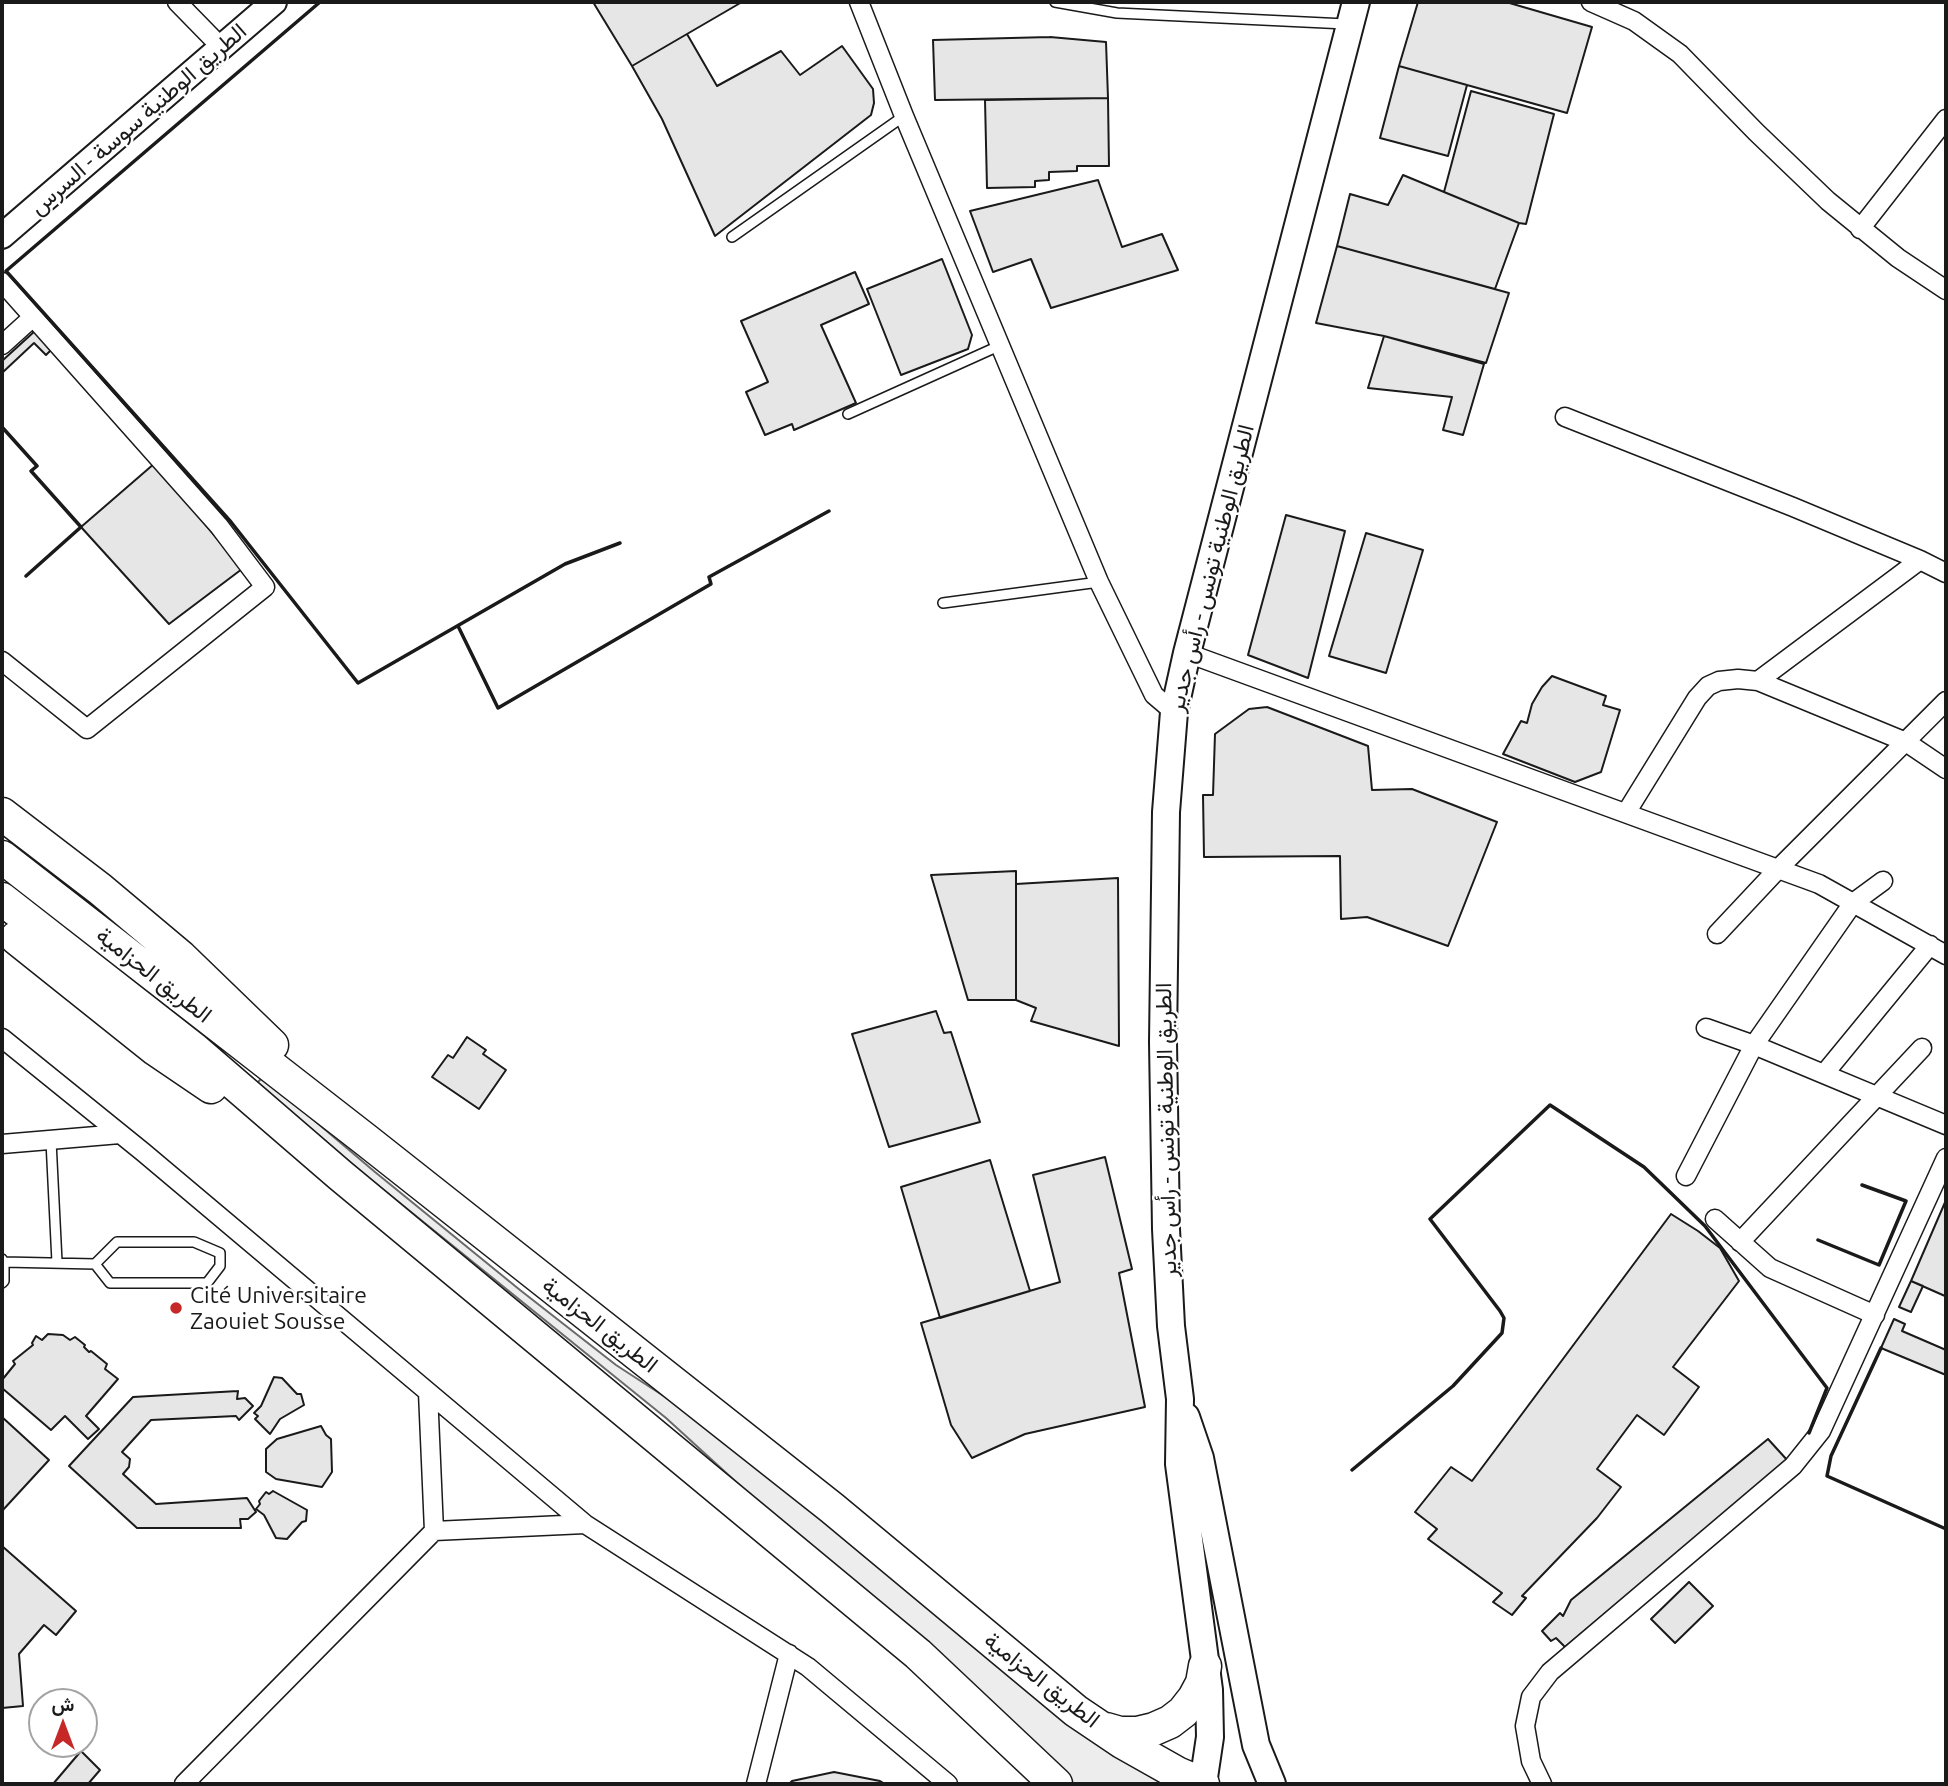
<!DOCTYPE html>
<meta charset="utf-8">
<style>
body{margin:0}
#map{position:relative;width:1948px;height:1786px;overflow:hidden;background:#fff;font-family:Ubuntu,Vazirmatn,sans-serif}
canvas{display:block}
.frame{position:absolute;inset:0;border:4px solid #1a1a1a;pointer-events:none}
.north{position:absolute;left:28px;top:1688px;width:70px;height:70px;box-sizing:border-box;background:#fff;border:2px solid #a3a3a3;border-radius:50%;rotate:0deg;font-size:19px;font-weight:700;line-height:28px;text-align:center;color:#1a1a1a}
.north::after{content:'';display:block;margin:auto;width:24px;height:32px;background:#c62828;clip-path:polygon(50% 0,100% 100%,50% 72%,0 100%)}
</style>
<div id="map">
<canvas width="1948" height="1786"></canvas>
<div class="frame"></div>
<div class="north">ش</div>
</div>
<script>
const c = document.querySelector('canvas').getContext('2d');
c.lineJoin = 'round';
function fillPath(path, color) {
  c.fillStyle = color;
  c.fill(path, 'evenodd');
}
function poly(rows) {
  const path = new Path2D();
  for (const r of rows) {
    path.moveTo(r[0], r[1]);
    for (let i = 2; i < r.length; i += 2) path.lineTo(r[i], r[i + 1]);
  }
  return path;
}
function stroke(path, color, width, dash) {
  c.strokeStyle = color;
  c.lineWidth = width;
  c.lineCap = dash ? 'butt' : 'round';
  c.setLineDash(dash || []);
  c.stroke(path);
}
function write(font, color, halo, rows, align = 'center') {
  c.font = font + ' Ubuntu,Vazirmatn,sans-serif';
  c.lineWidth = 5;
  c.setLineDash([]);
  c.textBaseline = 'middle';
  c.strokeStyle = halo;
  c.fillStyle = color;
  for (const [text, x, y, turn = 0] of rows) {
    c.save();
    c.translate(x, y);
    c.rotate((+turn || 0) * Math.PI / 180);
    c.textAlign = isNaN(turn) ? turn : align;
    if (halo) c.strokeText(text, 0, 0);
    c.fillText(text, 0, 0);
    c.restore();
  }
}
const built = poly([
 [263,1077,375,1172,520,1290,616,1365,676,1404,815,1514,961,1636,1170,1784,1067,1784,666,1418,364,1174,257,1083,263,1077]
]);
fillPath(built, '#ededed');
stroke(built, '#6a6a6a', 2);
const building = poly([
 [593,2,742,2,632,66,593,2],
 [1418,2,1506,2,1592,27,1567,113,1399,66,1418,2],
 [687,34,717,86,781,51,800,75,842,46,873,89,874,103,871,115,715,236,662,119,632,66,687,34],
 [1050,37,1106,42,1108,98,935,100,933,40,1050,37],
 [1399,66,1467,85,1448,156,1380,138,1399,66],
 [1471,91,1554,114,1526,224,1519,223,1444,192,1471,91],
 [1108,98,1109,166,1077,166,1077,171,1049,172,1049,180,1035,181,1035,187,987,188,985,100,1108,98],
 [1403,175,1519,223,1495,289,1337,246,1350,194,1388,205,1403,175],
 [1098,180,1122,247,1162,234,1178,270,1051,308,1031,259,993,272,970,211,1098,180],
 [1337,246,1509,293,1486,363,1384,336,1316,323,1337,246],
 [942,259,972,335,968,349,901,375,867,289,942,259],
 [855,272,869,304,821,325,856,403,794,430,792,424,765,435,746,392,768,382,741,321,855,272],
 [36,330,52,349,46,355,34,343,2,373,2,361,36,330],
 [1384,336,1484,364,1463,435,1443,430,1452,397,1368,388,1384,336],
 [155,463,242,569,169,624,81,527,155,463],
 [1286,515,1345,531,1308,678,1248,655,1286,515],
 [1366,533,1423,550,1386,673,1329,656,1366,533],
 [1552,676,1606,696,1603,705,1620,710,1601,772,1575,782,1503,754,1521,721,1527,723,1532,704,1542,687,1552,676],
 [1267,707,1368,746,1372,790,1412,789,1497,822,1448,946,1367,917,1341,919,1340,856,1204,857,1203,795,1213,795,1215,734,1249,709,1267,707],
 [1016,871,1016,1000,968,1000,931,875,1016,871],
 [1118,878,1119,1046,1031,1021,1036,1008,1016,1000,1016,884,1118,878],
 [936,1011,944,1033,951,1032,980,1122,889,1147,852,1034,936,1011],
 [467,1037,486,1050,483,1054,506,1070,479,1109,432,1077,448,1055,453,1058,467,1037],
 [1105,1157,1132,1269,1119,1273,1145,1407,1025,1434,972,1458,951,1425,921,1323,1060,1282,1033,1175,1105,1157],
 [990,1160,1030,1291,940,1318,901,1187,990,1160],
 [1946,1200,1946,1294,1945,1296,1911,1281,1946,1200],
 [1671,1214,1698,1231,1720,1248,1739,1281,1673,1367,1699,1387,1664,1435,1637,1415,1597,1469,1621,1487,1597,1518,1522,1596,1526,1598,1512,1615,1493,1602,1502,1593,1428,1539,1437,1529,1415,1512,1451,1467,1472,1481,1671,1214],
 [1911,1281,1923,1286,1911,1312,1899,1307,1911,1281],
 [1894,1319,1905,1324,1902,1331,1946,1350,1946,1375,1881,1348,1894,1319],
 [48,1334,63,1335,70,1340,75,1337,85,1345,84,1347,89,1352,91,1351,107,1364,105,1369,118,1379,86,1416,99,1429,88,1439,65,1416,51,1430,2,1388,2,1380,15,1364,13,1361,33,1345,32,1343,36,1336,42,1340,48,1334],
 [274,1377,282,1378,297,1394,301,1394,304,1405,280,1419,270,1434,255,1419,258,1416,254,1413,261,1406,274,1377],
 [238,1391,237,1399,245,1398,253,1406,239,1420,236,1416,151,1420,122,1452,130,1459,129,1467,123,1474,156,1504,247,1498,256,1512,248,1519,240,1519,241,1528,137,1528,69,1466,133,1397,238,1391],
 [2,1417,49,1460,2,1511,2,1417],
 [321,1426,326,1435,331,1439,332,1472,322,1487,276,1479,266,1472,266,1449,277,1439,321,1426],
 [1768,1439,1788,1461,1565,1647,1556,1638,1551,1641,1542,1631,1560,1613,1563,1616,1571,1600,1768,1439],
 [273,1491,307,1510,306,1521,302,1522,287,1539,276,1538,264,1515,256,1509,260,1504,259,1501,266,1492,269,1494,273,1491],
 [2,1546,76,1611,56,1635,44,1625,19,1654,23,1706,2,1708,2,1546],
 [1689,1582,1713,1606,1675,1643,1651,1619,1689,1582],
 [81,1751,100,1770,88,1784,53,1784,81,1751],
 [834,1772,880,1781,885,1784,789,1784,792,1781,834,1772]
]);
fillPath(building, '#e6e6e6');
stroke(building, '#1a1a1a', 2);
const lane = poly([
 [1055,2,1117,13,1346,24],
 [732,237,904,116],
 [848,414,1001,345],
 [943,603,1099,582],
 [51,1141,57,1262],
 [2,1259,4,1262,4,1281,2,1283],
 [4,1262,95,1264,117,1242,194,1242,220,1253,220,1266,207,1283,110,1283,95,1264]
]);
const street = poly([
 [177,2,221,47],
 [859,2,904,116,1099,582,1154,695,1174,712],
 [1591,2,1634,21,1680,54,1756,132,1828,201,1898,258,1946,290],
 [1860,229,1946,119],
 [2,282,219,526,265,587,87,729,2,661],
 [2,345,33,317],
 [1565,417,1793,507,1920,560,1946,573],
 [1187,653,1819,884,1946,955],
 [1758,681,1920,560],
 [1626,813,1697,698,1708,686,1719,681,1738,679,1758,681,1906,742,1946,769],
 [1717,934,1778,869,1946,701],
 [1706,1028,1754,1045,1946,1125],
 [2,1038,143,1152,585,1524,808,1667,948,1784],
 [1824,1074,1930,945],
 [2,1144,120,1134],
 [1686,1176,1754,1045,1853,903,1883,881],
 [1715,1219,1770,1268,1875,1315],
 [1740,1242,1922,1048],
 [428,1392,434,1531],
 [184,1784,434,1531,585,1524],
 [756,1784,789,1654],
 [1542,1784,1531,1761,1525,1726,1531,1697,1550,1672,1793,1466,1821,1431,1946,1158]
]);
const secondary = poly([
 [2,236,274,2]
]);
const primary = poly([
 [1186,1417,1200,1458,1256,1745,1272,1784],
 [1203,1784,1210,1737,1209,1690,1179,1464,1180,1399,1171,1326,1166,1229,1163,1042,1166,812,1174,712,1187,653,1356,2]
]);
const highway = poly([
 [2,814,100,889,181,957,272,1045],
 [2,857,366,1140,832,1508,1076,1711,1122,1742,1177,1773,1203,1784],
 [2,899,194,1049,340,1175,918,1654,1056,1784],
 [16,938,155,1049,211,1087],
 [1106,1729,1120,1733,1137,1733,1154,1729,1170,1722,1183,1712,1194,1698,1202,1683,1205,1666]
]);
stroke(lane, '#1a1a1a', 12);
stroke(street, '#1a1a1a', 21);
stroke(secondary, '#1a1a1a', 28);
stroke(primary, '#1a1a1a', 30);
stroke(highway, '#1a1a1a', 35);
stroke(lane, '#fff', 9);
stroke(street, '#fff', 18);
stroke(secondary, '#fff', 24);
stroke(primary, '#fff', 26);
stroke(highway, '#fff', 32);
stroke(poly([
 [320,2,6,271,231,522,358,683,565,564,620,543],
 [2,427,37,466,31,471,81,527,26,576],
 [458,626,498,708,711,584,709,577,829,511],
 [1818,1240,1879,1265,1906,1201,1862,1185],
 [1881,1348,1831,1456,1827,1476,1946,1529],
 [1352,1470,1453,1386,1502,1333,1504,1318,1500,1311,1430,1219,1550,1105,1644,1167,1705,1226,1827,1388,1809,1433]
]), '#1a1a1a', 3.5);
for (const [x, y, r, color] of [
 [176,1308,7,"#c62828"]
]) {
  const dot = new Path2D();
  dot.arc(x, y, r, 0, 2 * Math.PI);
  c.fillStyle = color;
  c.fill(dot);
  stroke(dot, '#fff', 2.5);
}
write('23px', '#1a1a1a', '#fff', [
 ["الطريق الوطنية سوسة - السرس",138,119,-41],
 ["الطريق الوطنية تونس - رأس جدير",1211,568,-76],
 ["الطريق الحزامية",154,975,38],
 ["الطريق الوطنية تونس - رأس جدير",1166,1130,-91],
 ["الطريق الحزامية",600,1325,38],
 ["الطريق الحزامية",1042,1680,38]
]);
write('23px', '#1a1a1a', '#fff', [
 ["Cité Universitaire",190,1295],
 ["Zaouiet Sousse",190,1321]
], 'left');
</script>
